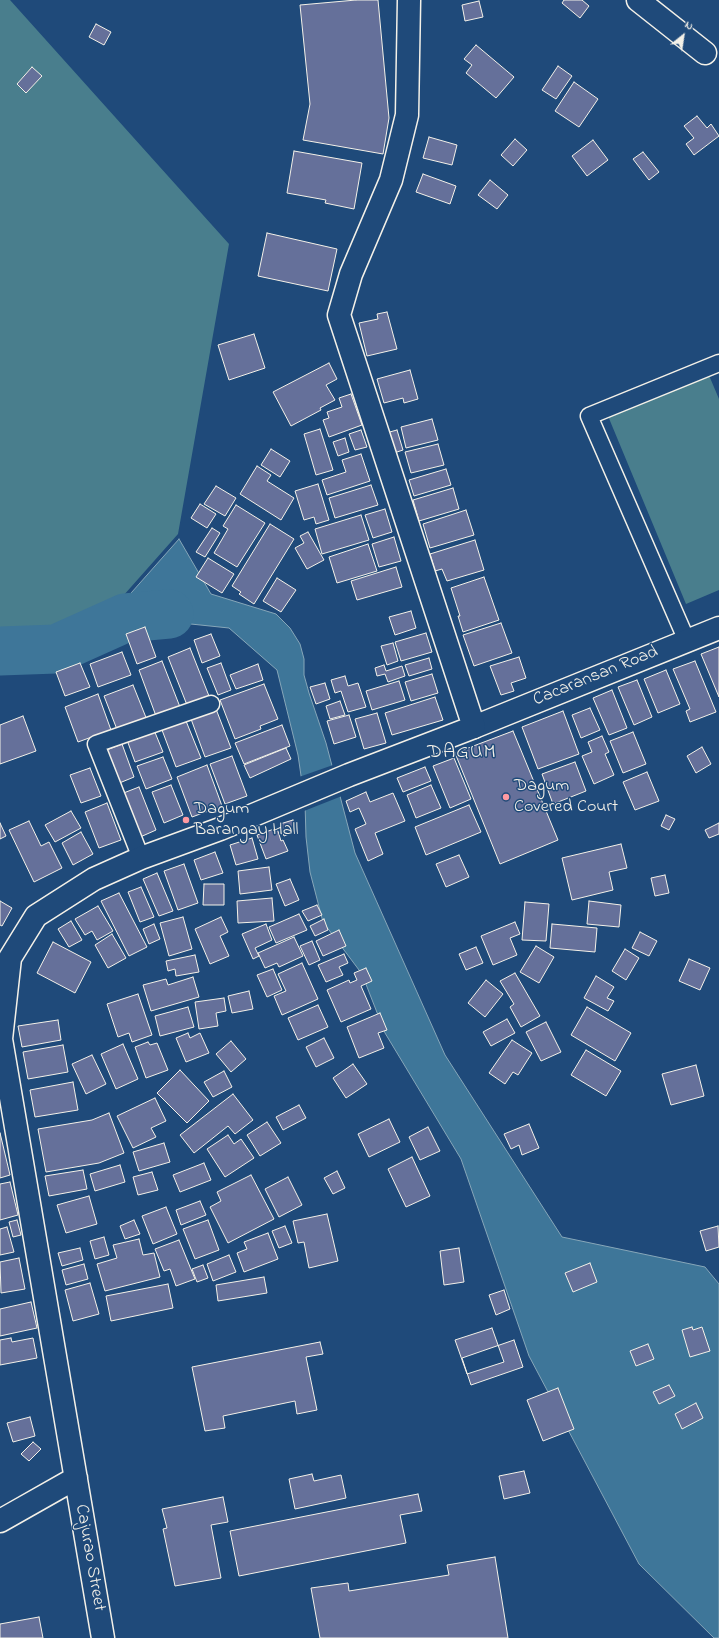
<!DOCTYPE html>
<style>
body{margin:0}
#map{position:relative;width:719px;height:1638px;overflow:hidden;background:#1f4a7a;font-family:"Indie Flower",sans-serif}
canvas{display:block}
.north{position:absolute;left:663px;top:16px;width:40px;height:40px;-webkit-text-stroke:3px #1f4a7a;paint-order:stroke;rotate:30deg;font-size:11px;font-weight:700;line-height:16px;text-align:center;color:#f4f1e8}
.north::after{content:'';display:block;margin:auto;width:14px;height:18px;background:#f4f1e8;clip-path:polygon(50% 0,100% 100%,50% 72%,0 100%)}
</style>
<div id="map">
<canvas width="719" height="1638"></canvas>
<div class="north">N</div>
</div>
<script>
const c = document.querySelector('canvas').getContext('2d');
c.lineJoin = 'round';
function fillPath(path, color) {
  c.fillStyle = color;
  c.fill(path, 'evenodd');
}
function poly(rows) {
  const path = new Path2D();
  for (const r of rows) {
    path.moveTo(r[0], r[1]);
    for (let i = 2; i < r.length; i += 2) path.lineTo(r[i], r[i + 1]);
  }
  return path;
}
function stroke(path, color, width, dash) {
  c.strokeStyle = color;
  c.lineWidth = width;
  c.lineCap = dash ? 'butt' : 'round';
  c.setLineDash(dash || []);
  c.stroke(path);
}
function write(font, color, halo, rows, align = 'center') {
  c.font = font + ' "Indie Flower",sans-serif';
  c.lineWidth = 3;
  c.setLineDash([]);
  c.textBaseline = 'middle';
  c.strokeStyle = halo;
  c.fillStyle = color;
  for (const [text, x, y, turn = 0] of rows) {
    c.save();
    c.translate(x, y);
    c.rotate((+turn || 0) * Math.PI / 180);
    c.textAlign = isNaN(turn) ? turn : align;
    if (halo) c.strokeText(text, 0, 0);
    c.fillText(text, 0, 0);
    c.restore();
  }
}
fillPath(poly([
 [0,0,10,0,229,244,178,534,92,631,0,642],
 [708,373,719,399,719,590,686,604,608,416]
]), '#497e8d');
const water = poly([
 [179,539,211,594,276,614,290,628,300,644,304,659,304,675,309,693,326,743,355,853,445,1055,562,1237,705,1267,719,1284,719,1638,714,1638,639,1564,529,1356,461,1159,385,1033,362,974,323,922,310,872,306,837,305,803,298,755,277,670,229,628,162,621,100,628,179,539]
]);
fillPath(water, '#3e7699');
stroke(water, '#87a7b9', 1);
fillPath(poly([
 [333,765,342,796,304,811,299,777]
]), '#1f4a7a');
stroke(poly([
 [0,651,56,649,125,618,169,614]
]), '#3e7699', 49);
const building = poly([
 [356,0,378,0,389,118,383,154,303,140,310,104,300,5,356,0],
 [564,0,582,0,589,6,580,18,562,3,564,0],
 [479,1,483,17,465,21,462,5,479,1],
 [96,24,111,32,104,45,89,37,96,24],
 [476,45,514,77,496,98,466,73,472,65,464,59,476,45],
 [558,66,572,76,556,99,542,90,558,66],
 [32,67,42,76,26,93,17,84,32,67],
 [574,82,598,99,579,127,555,111,574,82],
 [697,116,707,128,711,124,719,136,694,155,686,144,694,138,684,126,697,116],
 [429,137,457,145,452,165,423,158,429,137],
 [515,139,527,150,513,166,501,155,515,139],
 [593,140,608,160,587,176,572,156,593,140],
 [294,151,362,163,354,209,325,203,326,200,287,193,294,151],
 [643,152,659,172,649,180,633,159,643,152],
 [423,174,456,186,450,204,416,192,423,174],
 [490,180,508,195,497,209,478,195,490,180],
 [267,233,337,249,328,291,258,276,267,233],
 [387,312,397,349,367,356,359,323,378,319,377,314,387,312],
 [254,334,265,368,229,380,218,345,254,334],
 [329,363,337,379,326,385,335,400,320,408,321,410,291,426,273,392,329,363],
 [410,370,418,399,404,403,403,398,384,403,377,379,410,370],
 [351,394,362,425,329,437,323,420,329,418,327,412,342,407,339,398,351,394],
 [432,419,438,440,406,448,401,427,432,419],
 [320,429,333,470,316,475,304,434,320,429],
 [361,430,367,447,355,450,349,434,361,430],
 [397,430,403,450,391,454,386,433,397,430],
 [345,438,349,452,338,456,333,442,345,438],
 [438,444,444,465,411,473,405,452,438,444],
 [271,449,290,461,280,477,261,465,271,449],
 [361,454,370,481,327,495,322,480,346,472,342,460,361,454],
 [257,466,271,475,267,481,294,498,281,520,240,494,257,466],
 [446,469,451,485,414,496,409,480,446,469],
 [318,484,329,520,316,524,314,517,304,520,295,491,318,484],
 [371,485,378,505,335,518,329,498,371,485],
 [216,486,236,498,225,516,204,504,216,486],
 [453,488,459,509,419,521,413,500,453,488],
 [200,504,216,514,207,528,191,518,200,504],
 [236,505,265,523,237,567,214,553,228,529,223,526,236,505],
 [385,509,392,532,373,538,365,515,385,509],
 [466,510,474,535,430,548,423,524,466,510],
 [361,515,369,540,322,554,315,529,361,515],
 [270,524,294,539,254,604,239,594,241,592,232,586,270,524],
 [212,528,220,533,205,557,196,552,212,528],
 [308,532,324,560,307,569,295,548,304,543,300,536,308,532],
 [394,537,401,561,379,567,372,544,394,537],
 [475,540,484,570,447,581,442,569,435,571,430,554,475,540],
 [368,544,377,571,337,583,329,557,368,544],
 [208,558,234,574,222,593,196,577,208,558],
 [396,567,402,587,357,600,351,581,396,567],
 [484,577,499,620,463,632,458,616,460,616,451,588,484,577],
 [277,578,296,590,281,612,263,601,277,578],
 [411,611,416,628,395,635,389,617,411,611],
 [501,623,512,653,474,666,463,635,501,623],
 [145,627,156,657,137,664,126,634,145,627],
 [426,633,432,652,401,661,395,642,426,633],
 [211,634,220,656,202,663,194,640,211,634],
 [393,643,398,661,387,665,381,646,393,643],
 [719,647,719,697,701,654,719,647],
 [190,648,209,696,187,705,168,657,190,648],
 [122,652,131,675,98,687,90,664,122,652],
 [519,657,526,678,511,683,514,691,501,695,490,666,519,657],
 [429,658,432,669,409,676,405,665,429,658],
 [162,661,180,707,156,716,139,670,162,661],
 [695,661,716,712,690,722,686,711,690,709,673,669,695,661],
 [80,663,90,687,65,696,56,672,80,663],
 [221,663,231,690,218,695,207,668,221,663],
 [258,664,263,680,236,689,230,675,258,664],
 [384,665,386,671,402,666,405,676,388,682,385,674,377,676,375,668,384,665],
 [666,670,680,704,658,713,644,679,666,670],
 [432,674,438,693,411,701,405,682,432,674],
 [345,676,348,686,358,683,366,707,348,712,341,691,335,693,331,680,345,676],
 [637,680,652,717,634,725,618,687,637,680],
 [399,681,405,700,372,710,366,691,399,681],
 [325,683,330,699,316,704,310,687,325,683],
 [264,684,278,719,260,726,261,729,235,739,220,700,264,684],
 [133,685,147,720,118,732,104,696,133,685],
 [612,690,627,728,609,735,593,698,612,690],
 [98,694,111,730,78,742,65,707,98,694],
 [435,697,443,720,392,735,385,713,435,697],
 [340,701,345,715,330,719,326,706,340,701],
 [590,708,600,730,581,738,572,715,590,708],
 [216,709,231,748,205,757,191,719,216,709],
 [563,711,579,754,538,769,522,727,563,711],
 [377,713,386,743,364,749,355,719,377,713],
 [349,715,356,737,334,744,327,721,349,715],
 [23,716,36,751,0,764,0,725,23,716],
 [186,721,201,758,176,767,162,730,186,721],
 [282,725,290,746,244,764,235,743,282,725],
 [154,730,163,752,135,762,127,740,154,730],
 [513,731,558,840,500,864,455,753,513,731],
 [633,732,646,764,623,773,610,741,633,732],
 [602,736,609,752,605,754,614,775,594,784,582,756,592,752,588,742,602,736],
 [122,744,134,777,117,784,104,751,122,744],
 [702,747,711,764,696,773,687,756,702,747],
 [286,748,291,759,250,778,244,765,286,748],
 [232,756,247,796,225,804,210,764,232,756],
 [163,757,172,779,146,789,137,766,163,757],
 [454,758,471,799,450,808,433,766,454,758],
 [575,762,586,791,553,804,542,774,575,762],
 [207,765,222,806,192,817,177,777,207,765],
 [425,767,431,781,403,792,397,778,425,767],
 [90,768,101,796,81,803,70,775,90,768],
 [647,772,659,801,635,810,623,782,647,772],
 [171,785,183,815,164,823,152,792,171,785],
 [431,785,441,808,416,818,407,795,431,785],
 [139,787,156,830,138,838,121,794,139,787],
 [366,792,370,802,393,793,405,821,375,833,383,854,368,861,355,829,366,824,359,808,350,812,346,801,366,792],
 [107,803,121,840,99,848,85,812,107,803],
 [469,805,481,832,426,855,415,827,469,805],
 [71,811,81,828,55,842,45,825,71,811],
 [666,815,675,819,669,830,661,826,666,815],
 [293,820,297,831,284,836,280,824,293,820],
 [29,821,41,846,49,842,62,868,34,882,9,830,29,821],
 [0,823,6,836,0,839,0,823],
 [719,823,719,834,709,838,705,830,719,823],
 [277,828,281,841,283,840,288,851,266,859,257,835,277,828],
 [81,832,93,854,73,865,62,843,81,832],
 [252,838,258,859,236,865,230,845,252,838],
 [621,844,627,868,609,872,613,890,572,900,562,858,621,844],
 [215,852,223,873,201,880,194,860,215,852],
 [459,855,469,877,446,887,436,864,459,855],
 [184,864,198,903,178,910,164,871,184,864],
 [269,867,272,890,240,894,238,871,269,867],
 [157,873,173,911,159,916,143,879,157,873],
 [665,875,669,893,655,896,651,878,665,875],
 [290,879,299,900,285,906,276,884,290,879],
 [204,884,224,884,224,905,203,905,204,884],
 [141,887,154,917,140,922,128,892,141,887],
 [119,893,147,947,129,956,101,901,119,893],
 [272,898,274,921,238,923,237,901,272,898],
 [0,901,12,908,2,926,0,925,0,901],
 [589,901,621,905,619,927,587,924,589,901],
 [525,902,549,904,546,941,522,940,525,902],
 [317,905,322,915,308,921,302,911,317,905],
 [98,906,113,931,97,940,92,931,85,935,75,919,98,906],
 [299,914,307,930,276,943,269,927,299,914],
 [183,917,192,949,169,956,160,923,183,917],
 [221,917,228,932,220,936,229,956,210,964,195,929,221,917],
 [324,919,328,930,315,936,310,926,324,919],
 [71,921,82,940,69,947,58,929,71,921],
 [515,922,520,934,510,938,517,955,493,965,481,936,515,922],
 [154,924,160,939,149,944,143,929,154,924],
 [266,924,272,940,255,948,259,956,253,959,242,934,266,924],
 [552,924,597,928,595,952,550,948,552,924],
 [339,930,346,946,323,956,316,941,339,930],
 [640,932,657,941,649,956,632,948,640,932],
 [112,934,126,958,108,968,95,945,112,934],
 [294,937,303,956,279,967,277,963,265,968,258,953,294,937],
 [312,941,320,960,309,965,300,946,312,941],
 [53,942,91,962,75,993,37,973,53,942],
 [536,946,554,957,539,983,520,972,536,946],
 [476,947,483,963,466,970,459,954,476,947],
 [625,949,639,958,626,980,612,971,625,949],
 [344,954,348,963,339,967,343,975,326,982,318,965,344,954],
 [195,955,199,972,176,976,175,969,168,971,166,961,195,955],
 [689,959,710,968,700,990,679,981,689,959],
 [302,963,318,999,282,1015,274,996,286,991,278,974,302,963],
 [366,968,372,981,361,986,371,1009,341,1022,327,990,349,980,350,983,357,980,354,973,366,968],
 [273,969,282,990,267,997,257,975,273,969],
 [515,973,540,1016,521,1027,510,1007,514,1004,500,981,515,973],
 [596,976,614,987,607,998,614,1001,608,1011,584,998,596,976],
 [193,977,199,997,151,1011,143,985,166,979,168,985,193,977],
 [486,980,503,994,485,1017,468,1003,486,980],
 [249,991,253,1009,232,1013,228,996,249,991],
 [138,994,152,1035,132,1042,129,1033,118,1037,107,1004,138,994],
 [224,998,226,1011,216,1013,218,1026,199,1029,195,1002,224,998],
 [318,1005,328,1027,298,1040,288,1018,318,1005],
 [188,1007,194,1027,160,1036,155,1016,188,1007],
 [587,1007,631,1033,615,1061,571,1035,587,1007],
 [380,1013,387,1030,378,1033,384,1048,359,1058,347,1027,380,1013],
 [507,1019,515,1033,491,1046,483,1032,507,1019],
 [58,1020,61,1040,22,1047,18,1026,58,1020],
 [546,1022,561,1052,541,1061,526,1032,546,1022],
 [188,1033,190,1038,200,1033,209,1053,186,1062,176,1038,188,1033],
 [324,1038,334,1058,316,1067,306,1047,324,1038],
 [512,1040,532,1053,518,1075,513,1072,505,1084,489,1073,512,1040],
 [231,1041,246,1059,231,1072,216,1054,231,1041],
 [148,1042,150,1045,157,1043,168,1070,146,1078,135,1047,148,1042],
 [123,1044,138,1079,116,1089,101,1054,123,1044],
 [63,1045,68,1072,28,1079,23,1052,63,1045],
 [586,1050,621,1071,606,1096,571,1075,586,1050],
 [92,1055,106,1084,86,1094,72,1064,92,1055],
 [353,1064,367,1084,346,1098,333,1078,353,1064],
 [696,1065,704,1096,671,1105,662,1074,696,1065],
 [180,1070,209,1101,187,1123,157,1093,180,1070],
 [224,1071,232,1087,213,1097,204,1082,224,1071],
 [73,1082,78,1110,35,1117,30,1090,73,1082],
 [233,1094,253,1120,235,1134,228,1126,194,1153,180,1135,233,1094],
 [155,1098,166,1121,151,1128,156,1137,133,1148,117,1116,155,1098],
 [299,1105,306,1118,283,1130,276,1117,299,1105],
 [109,1113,124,1153,99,1163,46,1172,38,1129,92,1120,109,1113],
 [389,1119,400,1142,369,1157,358,1134,389,1119],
 [267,1122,281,1143,260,1156,247,1135,267,1122],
 [529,1124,539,1148,522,1155,519,1145,511,1149,504,1134,529,1124],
 [428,1127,440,1151,420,1160,409,1137,428,1127],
 [0,1133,10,1175,0,1178,0,1133],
 [228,1135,234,1144,241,1139,254,1158,225,1177,207,1149,228,1135],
 [164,1143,170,1162,139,1171,133,1152,164,1143],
 [412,1157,430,1196,406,1207,388,1169,412,1157],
 [204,1163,211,1180,180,1192,173,1175,204,1163],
 [120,1165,125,1182,95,1191,90,1174,120,1165],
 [83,1170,87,1189,49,1196,45,1176,83,1170],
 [337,1171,345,1188,333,1194,324,1178,337,1171],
 [152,1172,158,1190,138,1195,133,1177,152,1172],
 [251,1175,274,1219,228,1243,210,1207,221,1201,217,1192,251,1175],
 [288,1177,302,1205,279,1217,265,1189,288,1177],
 [10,1182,18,1215,0,1220,0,1184,10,1182],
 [89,1196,97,1224,66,1233,57,1205,89,1196],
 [200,1201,206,1215,181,1225,176,1210,200,1201],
 [166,1207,177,1234,153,1244,142,1216,166,1207],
 [327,1214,338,1261,309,1268,304,1242,298,1243,293,1221,327,1214],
 [17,1220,21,1235,13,1237,9,1222,17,1220],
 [134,1220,140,1234,125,1239,120,1226,134,1220],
 [208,1220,219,1250,195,1259,183,1229,208,1220],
 [285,1226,292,1243,279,1248,272,1231,285,1226],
 [718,1226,719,1247,706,1251,700,1231,718,1226],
 [7,1227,14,1252,0,1255,0,1229,7,1227],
 [268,1233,278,1259,244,1272,237,1253,247,1249,244,1242,268,1233],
 [104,1237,109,1255,95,1259,90,1241,104,1237],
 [139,1239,143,1255,154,1253,160,1277,105,1291,97,1264,117,1258,113,1245,139,1239],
 [179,1240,195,1279,176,1286,170,1269,164,1271,155,1249,179,1240],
 [80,1248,83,1260,62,1266,58,1253,80,1248],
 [459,1248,464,1282,444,1285,440,1251,459,1248],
 [229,1255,236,1272,213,1281,207,1264,229,1255],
 [19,1258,25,1289,1,1293,0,1262,19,1258],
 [590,1263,597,1282,573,1292,565,1273,590,1263],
 [84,1264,88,1279,66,1285,62,1270,84,1264],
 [203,1265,208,1278,197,1282,192,1269,203,1265],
 [264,1277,267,1293,218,1301,216,1285,264,1277],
 [90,1283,99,1314,73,1321,65,1290,90,1283],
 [168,1284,173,1308,111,1321,106,1296,168,1284],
 [504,1290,510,1309,496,1315,489,1295,504,1290],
 [31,1302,37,1328,0,1336,0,1309,31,1302],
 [692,1327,693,1330,702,1327,710,1351,690,1357,682,1330,692,1327],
 [492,1328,504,1362,467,1374,455,1340,492,1328],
 [11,1338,12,1342,33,1338,37,1358,0,1365,0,1340,11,1338],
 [514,1340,523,1367,471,1385,462,1358,514,1340],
 [320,1342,323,1354,306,1357,317,1410,297,1414,295,1401,223,1416,225,1428,205,1431,192,1367,320,1342],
 [648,1344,654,1359,636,1366,630,1351,648,1344],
 [669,1385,675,1396,659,1404,653,1392,669,1385],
 [558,1388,574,1429,543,1441,527,1400,558,1388],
 [696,1403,703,1418,682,1429,675,1414,696,1403],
 [30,1417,35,1436,13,1442,7,1423,30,1417],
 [33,1442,41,1449,29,1461,21,1454,33,1442],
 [524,1471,530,1493,504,1499,499,1476,524,1471],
 [312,1474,314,1481,341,1475,346,1498,295,1509,289,1479,312,1474],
 [418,1494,422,1511,400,1515,406,1543,239,1576,230,1531,418,1494],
 [223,1497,228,1522,211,1525,221,1578,175,1586,163,1529,167,1528,162,1509,223,1497],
 [495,1557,508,1638,320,1638,311,1588,348,1583,349,1591,449,1575,447,1565,495,1557],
 [39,1617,43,1638,0,1638,0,1624,39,1617]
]);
fillPath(building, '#65709a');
stroke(building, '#f4f1e8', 1);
const lane = poly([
 [687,641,589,416,719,363],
 [141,858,96,744,211,704]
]);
const street = poly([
 [638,0,705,53],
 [474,727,719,628]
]);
const secondary = poly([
 [0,1521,76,1478],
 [103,1638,1,1039,10,958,36,916,94,879,141,858,220,829,349,775,474,727,339,315,351,274,391,180,407,115,409,0]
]);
stroke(lane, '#f4f1e8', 19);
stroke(street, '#f4f1e8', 25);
stroke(secondary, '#f4f1e8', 25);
stroke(lane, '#1f4a7a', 16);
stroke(street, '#1f4a7a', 22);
stroke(secondary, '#1f4a7a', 22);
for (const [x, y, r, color] of [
 [506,797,4,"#ff9aa2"],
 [186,820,4,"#ff9aa2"]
]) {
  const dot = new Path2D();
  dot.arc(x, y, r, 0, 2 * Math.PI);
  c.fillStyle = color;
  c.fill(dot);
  stroke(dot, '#1f4a7a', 1.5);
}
write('18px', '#f4f1e8', '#1f4a7a', [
 ["Cacaransan Road",596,677,-22],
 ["Cajurao Street",89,1558,80]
]);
write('18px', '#f4f1e8', '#1f4a7a', [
 ["Dagum",514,787],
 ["Covered Court",514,808],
 ["Dagum",194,810],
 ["Barangay Hall",194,831]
], 'left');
c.letterSpacing = '1px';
write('20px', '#f4f1e8', '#1f4a7a', [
 ["DAGUM",462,754]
]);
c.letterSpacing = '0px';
</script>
